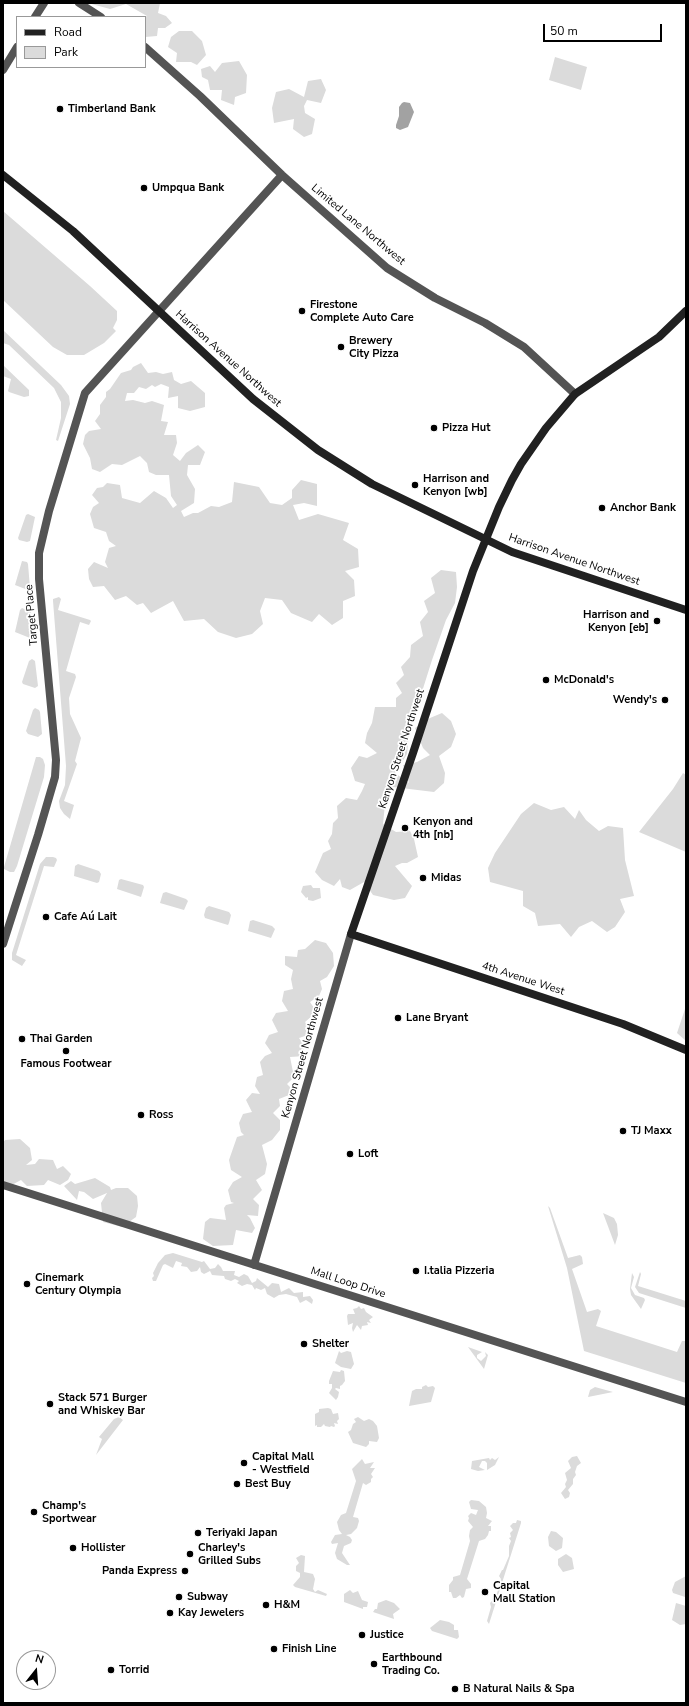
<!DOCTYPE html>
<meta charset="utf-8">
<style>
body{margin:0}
#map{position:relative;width:689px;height:1706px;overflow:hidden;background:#fff;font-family:"Nunito Sans",sans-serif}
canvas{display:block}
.frame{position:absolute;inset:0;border:4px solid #000;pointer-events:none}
.legend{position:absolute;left:16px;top:16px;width:130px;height:52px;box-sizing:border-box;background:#fff;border:1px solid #999;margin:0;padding:5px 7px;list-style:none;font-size:12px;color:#000}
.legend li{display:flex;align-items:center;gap:8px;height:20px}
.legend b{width:20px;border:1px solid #999}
.north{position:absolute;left:16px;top:1650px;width:40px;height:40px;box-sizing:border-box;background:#fff;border:1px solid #999;border-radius:50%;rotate:17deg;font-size:11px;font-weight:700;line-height:16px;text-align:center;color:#000}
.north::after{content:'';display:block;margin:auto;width:14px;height:18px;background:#000;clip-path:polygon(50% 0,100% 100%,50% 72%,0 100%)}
.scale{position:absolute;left:543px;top:24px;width:119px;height:18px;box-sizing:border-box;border:2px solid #000;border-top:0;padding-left:5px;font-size:12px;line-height:14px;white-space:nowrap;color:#000;-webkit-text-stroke:3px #fff;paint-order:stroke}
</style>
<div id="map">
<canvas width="689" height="1706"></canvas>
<div class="frame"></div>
<ul class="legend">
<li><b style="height:5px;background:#212121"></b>Road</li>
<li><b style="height:11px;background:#dbdbdb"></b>Park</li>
</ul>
<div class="north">N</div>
<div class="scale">50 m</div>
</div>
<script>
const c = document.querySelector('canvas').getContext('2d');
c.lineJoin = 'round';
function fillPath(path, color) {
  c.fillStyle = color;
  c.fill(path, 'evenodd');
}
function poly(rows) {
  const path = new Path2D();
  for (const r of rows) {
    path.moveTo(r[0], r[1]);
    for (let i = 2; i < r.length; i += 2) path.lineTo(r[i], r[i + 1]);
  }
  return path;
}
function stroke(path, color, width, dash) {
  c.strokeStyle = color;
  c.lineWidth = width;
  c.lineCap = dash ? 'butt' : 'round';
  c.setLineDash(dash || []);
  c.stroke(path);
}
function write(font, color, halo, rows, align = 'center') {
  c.font = font + ' "Nunito Sans",sans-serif';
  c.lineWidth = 3.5;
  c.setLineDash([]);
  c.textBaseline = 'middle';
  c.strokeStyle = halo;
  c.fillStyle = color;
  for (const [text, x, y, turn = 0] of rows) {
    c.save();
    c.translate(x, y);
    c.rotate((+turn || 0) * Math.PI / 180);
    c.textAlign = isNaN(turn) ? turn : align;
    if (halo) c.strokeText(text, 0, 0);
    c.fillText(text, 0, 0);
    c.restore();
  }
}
fillPath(poly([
 [88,3,160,3,158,13,166,16,172,23,165,28,158,28,157,36,145,37,145,17,147,16,126,4,110,9],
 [179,31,192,31,202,41,206,55,197,65,191,62,176,62,177,53,168,47,171,37],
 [555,57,587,67,581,90,549,80],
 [239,61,247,75,246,93,235,97,234,105,221,100,222,90,210,90,208,80,202,77,201,69,210,66,215,72,222,63],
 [321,79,326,90,321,103,307,100,304,106,305,113,315,119,312,134,304,137,293,129,294,119,274,123,272,108,276,92,289,89,304,97,308,81],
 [3,211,90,286,117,311,117,320,113,328,116,331,104,343,84,355,67,355,53,347,3,300],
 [3,330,61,385,69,396,70,404,58,441,56,440,61,418,61,402,54,388,9,345,3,343],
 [141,363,148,373,156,372,163,374,172,372,174,380,181,384,191,381,205,393,205,407,190,411,178,408,178,396,168,398,169,387,161,384,155,387,152,385,146,389,139,387,134,393,127,393,125,401,133,400,145,403,152,401,164,405,161,421,168,422,164,435,176,435,177,443,173,455,180,461,186,453,198,445,205,452,200,465,188,465,187,475,195,489,194,503,181,511,184,517,193,513,198,513,211,506,219,507,232,502,234,482,259,487,270,503,282,505,292,498,292,490,301,480,317,484,317,506,304,503,293,505,299,520,318,514,349,523,343,540,358,549,359,567,345,571,354,580,355,596,343,601,343,618,332,625,319,614,312,622,291,613,282,600,265,598,260,611,263,624,252,634,236,638,218,632,204,619,184,621,173,601,151,613,143,603,137,605,126,596,115,600,104,586,93,587,89,579,88,569,94,562,108,568,105,562,109,548,116,546,109,541,106,532,94,528,90,514,93,507,99,503,92,495,97,488,103,487,107,483,120,485,122,498,140,503,154,491,166,498,173,508,177,505,171,496,169,475,156,475,149,472,147,463,140,456,122,465,112,464,100,472,92,469,90,458,83,444,85,435,89,431,101,429,95,421,100,414,100,405,106,397,106,392,110,389,121,373,131,370,133,367],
 [3,365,29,390,29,396,24,397,9,392,8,391,11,379,3,376],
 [28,514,35,517,30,541,27,542,19,540,18,538,26,515],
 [22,561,27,562,28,564,30,588,28,590,15,585],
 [441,570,456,572,457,587,455,603,446,620,432,660,409,733,407,754,395,773,409,783,403,765,417,762,430,755,423,748,415,728,430,718,442,713,451,721,456,734,451,747,439,756,445,773,444,783,434,792,393,787,385,804,383,824,396,832,410,831,414,839,418,857,407,863,402,863,395,866,412,886,405,898,394,900,373,895,364,882,350,890,342,887,340,879,334,886,322,880,315,872,323,853,331,849,328,841,332,834,333,823,338,818,337,806,346,798,357,800,362,791,365,784,355,781,351,768,359,756,367,758,377,753,365,743,367,733,372,723,375,707,396,707,396,698,402,693,396,683,404,675,401,667,410,657,411,645,423,636,420,622,428,612,424,601,435,593,431,578],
 [59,597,61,599,58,610,90,620,91,621,89,625,80,622,66,671,75,674,76,677,69,698,70,714,81,738,75,761,77,764,64,801,74,805,70,819,64,814,60,808,59,801,65,785,66,766,53,601,53,599],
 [22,608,31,612,33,638,30,638,15,632,20,610],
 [32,659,35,661,38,686,35,688,23,684,22,682,29,661],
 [35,708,39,710,40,712,42,734,38,737,28,734,26,731,33,710],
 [36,757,40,757,43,759,45,765,44,777,17,866,14,872,10,872,4,869,4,867],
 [683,773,686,775,686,852,639,832,673,789],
 [534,803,551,810,564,807,575,819,579,810,586,820,599,831,608,826,623,828,625,860,634,896,620,899,625,912,615,927,607,932,592,921,579,927,571,937,560,924,538,926,535,913,523,906,523,891,490,882,488,868,495,853,521,814],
 [46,857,53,857,56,858,57,860,54,867,44,866,16,955,26,960,22,966,12,960,12,953,40,864],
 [78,864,99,871,101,874,99,882,97,883,74,876,75,866],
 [121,879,143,885,144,887,141,897,117,889,119,880],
 [311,885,313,888,320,888,321,898,313,901,308,900,308,897,306,898,301,892,303,886],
 [166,892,186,899,188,901,184,910,160,903,163,893],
 [209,906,229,912,231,915,229,923,228,925,205,918,204,915,206,908],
 [253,920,272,926,275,929,271,938,248,931,250,921],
 [315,940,326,943,333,953,334,966,327,977,320,981,322,989,319,996,310,1002,314,1008,312,1016,305,1022,309,1028,305,1036,299,1038,303,1044,305,1056,290,1057,294,1077,287,1084,290,1087,289,1095,279,1099,280,1106,273,1113,280,1120,280,1130,272,1140,262,1145,267,1164,265,1174,256,1180,262,1190,253,1199,259,1205,258,1216,247,1215,250,1218,255,1228,252,1233,236,1230,233,1245,213,1246,203,1239,205,1222,210,1218,226,1220,224,1208,226,1205,234,1203,231,1202,228,1190,233,1182,242,1177,231,1170,229,1160,237,1137,244,1135,241,1132,239,1123,243,1114,252,1112,246,1100,252,1093,260,1094,255,1086,257,1077,263,1075,260,1062,265,1056,272,1053,265,1043,269,1035,278,1032,272,1020,276,1013,288,1011,282,1001,284,991,293,989,291,979,293,970,285,965,285,956,297,957,298,950,305,949],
 [685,1009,686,1009,686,1041,677,1033],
 [20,1139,30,1148,32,1160,26,1165,35,1164,39,1159,53,1160,57,1169,63,1166,71,1174,68,1180,60,1185,48,1180,44,1185,27,1186,21,1180,6,1188,3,1187,3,1143,5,1140],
 [95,1178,110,1187,111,1190,116,1188,128,1188,137,1196,138,1206,136,1217,122,1227,103,1222,101,1203,107,1193,93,1199,84,1192,79,1191,77,1200,64,1186,71,1181,75,1184],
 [548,1206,550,1208,568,1258,580,1255,582,1257,583,1264,572,1269,587,1312,598,1309,601,1311,596,1326,677,1352,682,1341,686,1341,686,1383,584,1351,567,1268],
 [603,1213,614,1218,617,1224,618,1235,615,1245],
 [173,1253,202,1262,204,1261,210,1269,215,1268,218,1264,221,1267,223,1271,235,1271,234,1275,239,1277,244,1274,248,1276,252,1283,256,1281,257,1278,268,1287,272,1283,279,1284,281,1292,289,1288,294,1293,303,1292,303,1297,310,1296,313,1300,312,1304,306,1300,300,1303,297,1297,286,1294,279,1295,274,1298,267,1294,265,1288,261,1290,256,1288,255,1290,252,1285,247,1284,242,1286,237,1283,239,1281,235,1279,231,1281,225,1279,224,1276,212,1275,210,1271,204,1274,201,1272,200,1267,197,1271,191,1272,187,1267,181,1266,182,1263,176,1261,173,1268,165,1264,163,1265,156,1281,153,1281,152,1278,154,1276,153,1273,158,1263,165,1255],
 [640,1272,641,1274,638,1286,686,1301,686,1308,639,1293,635,1287],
 [632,1273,634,1277,631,1288,635,1295,644,1298,645,1300,641,1309,631,1295,630,1289],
 [359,1306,361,1309,364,1308,366,1312,373,1317,369,1320,371,1323,367,1322,368,1325,362,1326,361,1330,357,1325,353,1332,352,1328,353,1323,348,1325,347,1316,348,1314,355,1314,353,1309,357,1308],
 [468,1347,482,1352,477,1355,477,1358,481,1361,486,1356,485,1352,488,1355,484,1369],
 [339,1351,341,1353,347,1351,351,1352,354,1364,351,1369,341,1367,335,1363],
 [341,1370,344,1371,345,1381,342,1385,340,1386,340,1389,336,1388,335,1389,339,1392,338,1397,336,1400,329,1393,332,1388,332,1384,329,1384,329,1381,333,1371,340,1372],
 [426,1385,428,1387,433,1386,435,1388,431,1402,409,1406,412,1391,416,1389,422,1389,422,1387],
 [595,1387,613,1392,588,1397,590,1390],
 [328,1408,331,1409,333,1414,338,1413,339,1419,337,1421,338,1424,334,1423,335,1426,334,1427,331,1426,330,1427,325,1426,324,1424,321,1427,317,1427,317,1425,315,1426,315,1414,319,1412,319,1409],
 [119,1417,123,1420,96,1455,102,1439,99,1437,114,1419],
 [358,1417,364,1421,369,1419,373,1421,377,1426,379,1438,377,1442,369,1441,369,1444,366,1447,353,1443,348,1432,351,1430,353,1424,356,1422,354,1419],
 [577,1456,581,1463,577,1466,575,1472,576,1475,573,1479,573,1484,568,1490,570,1493,569,1497,565,1499,561,1493,566,1487,565,1484,567,1480,565,1473,571,1468,568,1461,572,1457],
 [499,1457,495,1465,487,1470,487,1463,485,1461,482,1461,479,1467,485,1470,478,1471,471,1469,472,1461,489,1458,490,1460,492,1458,495,1460],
 [362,1459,365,1464,374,1462,370,1468,375,1468,371,1474,373,1477,371,1479,371,1482,366,1485,363,1483,353,1517,358,1518,359,1521,357,1528,351,1534,346,1535,350,1537,352,1540,351,1543,344,1546,342,1553,350,1565,347,1565,337,1559,335,1553,338,1543,332,1544,331,1542,335,1535,342,1534,339,1530,337,1522,341,1515,346,1513,356,1481,352,1469],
 [471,1500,479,1501,486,1507,487,1513,486,1518,492,1521,488,1526,491,1526,491,1531,489,1531,488,1535,485,1539,479,1541,467,1579,471,1584,471,1588,466,1589,464,1597,462,1598,460,1595,456,1598,453,1598,451,1592,449,1592,449,1585,453,1580,453,1577,460,1575,470,1541,469,1536,470,1530,473,1527,468,1521,469,1518,468,1516,471,1513,476,1515,478,1510,471,1509,469,1502],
 [517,1520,521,1521,521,1523,489,1624,487,1621,491,1607,490,1603,492,1601,492,1597,496,1596,498,1590,501,1579,499,1576,502,1570,503,1570,509,1556,509,1546,511,1541,509,1538,511,1537,510,1533,513,1530,510,1526,513,1523,516,1523],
 [551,1531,556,1532,563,1538,562,1548,556,1551,549,1546,548,1537],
 [566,1554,572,1558,574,1569,563,1572,558,1565,558,1559],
 [301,1555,305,1556,304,1572,313,1574,315,1579,313,1589,315,1592,318,1590,327,1594,326,1596,295,1587,293,1585,300,1577,300,1573,296,1571,296,1566,299,1563,296,1558],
 [686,1576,686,1599,685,1597,673,1593,672,1590,675,1582],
 [350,1590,353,1593,358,1591,362,1600,368,1602,367,1607,363,1607,363,1609,344,1602,344,1594],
 [386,1600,394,1603,400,1609,393,1614,394,1619,373,1612,375,1609,377,1609,378,1603],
 [676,1603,686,1606,686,1624,680,1625,672,1620],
 [440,1620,449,1622,454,1625,454,1630,458,1630,459,1637,457,1639,432,1631,430,1628]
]), '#dbdbdb');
fillPath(poly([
 [404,102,410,103,414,112,408,127,400,130,396,128,396,125,399,116,399,107,402,103]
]), '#a2a2a2');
stroke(poly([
 [79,3,101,17],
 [35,17,44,3],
 [145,47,200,96,282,175,387,268,435,298,485,323,524,347,575,394],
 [3,70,17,47],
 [3,944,38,835,55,777,56,760,39,579,39,553,49,511,85,393,282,175],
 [3,1185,686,1402],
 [254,1265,351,934]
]), '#545454', 8);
stroke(poly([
 [3,175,73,231,253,399,318,450,372,484,512,552,686,610],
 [686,311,659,337,575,394,546,428,521,464,512,480,499,507,473,571,413,753,351,934,623,1024,686,1050]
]), '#212121', 8);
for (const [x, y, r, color] of [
 [60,109,4,"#000"],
 [144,188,4,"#000"],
 [302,311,4,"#000"],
 [341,347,4,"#000"],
 [434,428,4,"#000"],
 [415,485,4,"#000"],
 [602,508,4,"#000"],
 [657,621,4,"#000"],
 [546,680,4,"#000"],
 [665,700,4,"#000"],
 [405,828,4,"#000"],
 [423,878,4,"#000"],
 [46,917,4,"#000"],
 [398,1018,4,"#000"],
 [22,1039,4,"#000"],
 [66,1051,4,"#000"],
 [141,1115,4,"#000"],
 [623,1131,4,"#000"],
 [350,1154,4,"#000"],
 [416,1271,4,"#000"],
 [27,1284,4,"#000"],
 [304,1344,4,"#000"],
 [50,1404,4,"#000"],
 [244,1463,4,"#000"],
 [237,1484,4,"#000"],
 [34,1512,4,"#000"],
 [198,1533,4,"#000"],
 [73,1548,4,"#000"],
 [190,1554,4,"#000"],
 [185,1571,4,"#000"],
 [485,1592,4,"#000"],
 [179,1597,4,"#000"],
 [266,1605,4,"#000"],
 [170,1613,4,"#000"],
 [362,1635,4,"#000"],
 [274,1649,4,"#000"],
 [374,1664,4,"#000"],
 [111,1670,4,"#000"],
 [455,1689,4,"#000"]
]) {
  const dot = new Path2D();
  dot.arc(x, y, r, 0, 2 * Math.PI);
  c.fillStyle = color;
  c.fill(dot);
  stroke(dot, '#fff', 1.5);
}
write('bold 11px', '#000', '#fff', [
 ["Timberland Bank",68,109],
 ["Umpqua Bank",152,188],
 ["Firestone",310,305],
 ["Complete Auto Care",310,318],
 ["Brewery",349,341],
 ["City Pizza",349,354],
 ["Pizza Hut",442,428],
 ["Harrison and",423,479],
 ["Kenyon [wb]",423,492],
 ["Anchor Bank",610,508],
 ["Harrison and",649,615,"right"],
 ["Kenyon [eb]",649,628,"right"],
 ["McDonald's",554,680],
 ["Wendy's",657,700,"right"],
 ["Kenyon and",413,822],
 ["4th [nb]",413,835],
 ["Midas",431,878],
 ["Cafe Aú Lait",54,917],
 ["Lane Bryant",406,1018],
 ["Thai Garden",30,1039],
 ["Famous Footwear",66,1064,"center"],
 ["Ross",149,1115],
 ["TJ Maxx",631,1131],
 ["Loft",358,1154],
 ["I.talia Pizzeria",424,1271],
 ["Cinemark",35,1278],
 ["Century Olympia",35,1291],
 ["Shelter",312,1344],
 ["Stack 571 Burger",58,1398],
 ["and Whiskey Bar",58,1411],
 ["Capital Mall",252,1457],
 ["- Westfield",252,1470],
 ["Best Buy",245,1484],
 ["Champ's",42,1506],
 ["Sportwear",42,1519],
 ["Teriyaki Japan",206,1533],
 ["Hollister",81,1548],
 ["Charley's",198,1548],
 ["Grilled Subs",198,1561],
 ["Panda Express",177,1571,"right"],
 ["Capital",493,1586],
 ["Mall Station",493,1599],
 ["Subway",187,1597],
 ["H&M",274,1605],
 ["Kay Jewelers",178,1613],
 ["Justice",370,1635],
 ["Finish Line",282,1649],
 ["Earthbound",382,1658],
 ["Trading Co.",382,1671],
 ["Torrid",119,1670],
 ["B Natural Nails & Spa",463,1689]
], 'left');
write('11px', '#000', '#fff', [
 ["Limited Lane Northwest",358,225,40],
 ["Harrison Avenue Northwest",228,359,42],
 ["Harrison Avenue Northwest",574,560,19],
 ["Target Place",32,615,-95],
 ["Kenyon Street Northwest",402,749,-72],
 ["4th Avenue West",523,979,18],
 ["Kenyon Street Northwest",303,1058,-74],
 ["Mall Loop Drive",348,1283,18]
]);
</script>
